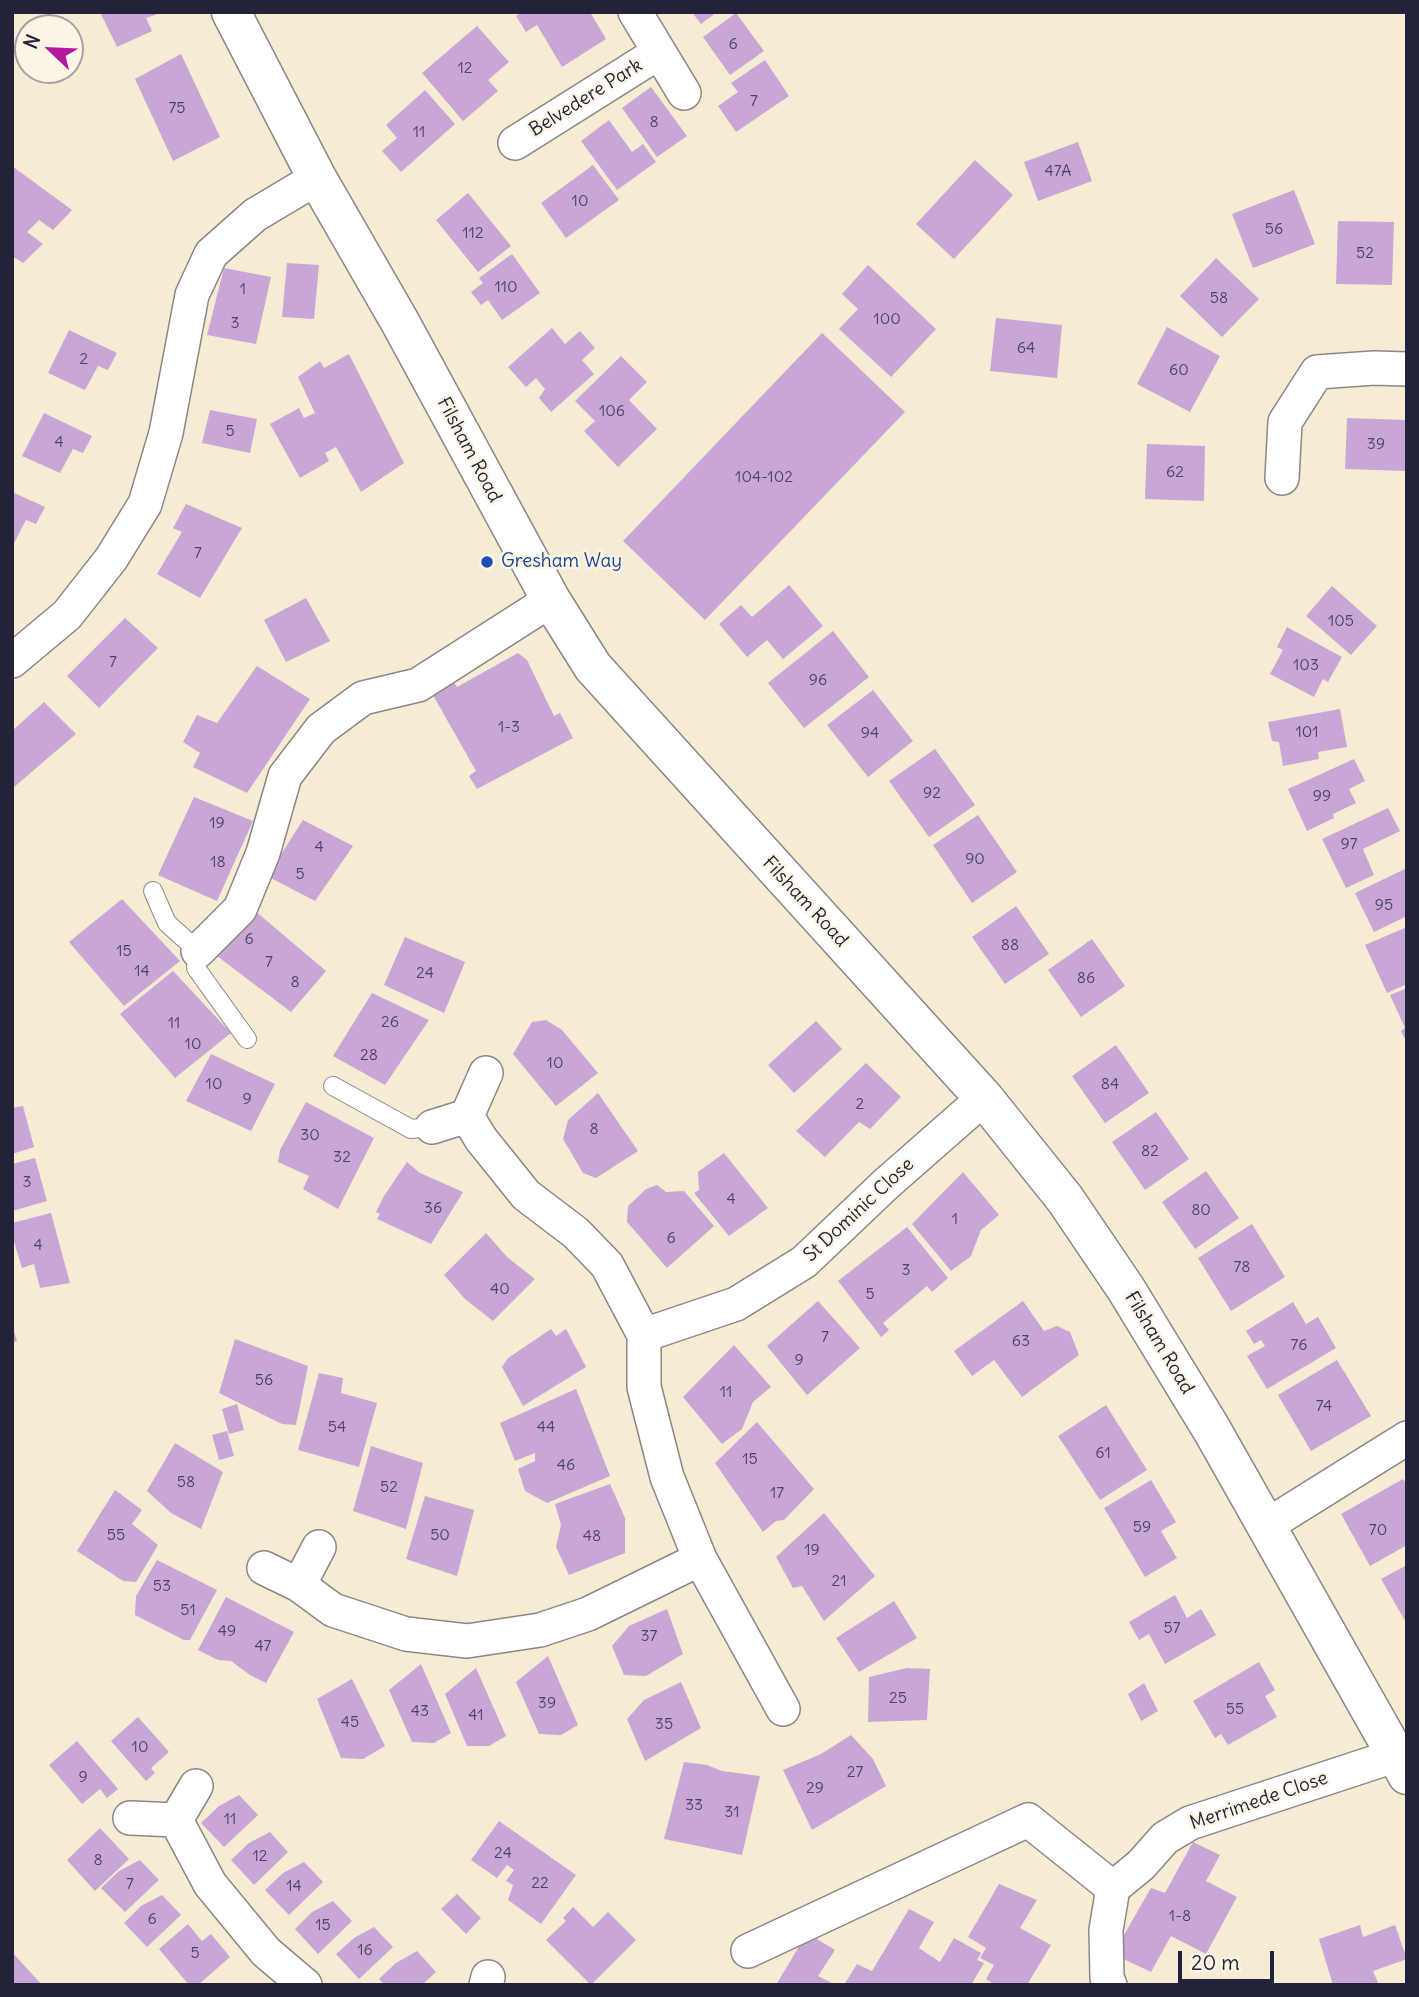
<!DOCTYPE html>
<style>
body{margin:0}
#map{position:relative;width:1419px;height:1997px;overflow:hidden;background:#f6ebd3;font-family:Delius,sans-serif}
canvas{display:block}
.frame{position:absolute;inset:0;border:14px solid #22223b;pointer-events:none}
.north{position:absolute;left:14px;top:14px;width:70px;height:70px;box-sizing:border-box;background:#fcf5e5;border:2px solid #a5a1a1;border-radius:50%;rotate:293deg;font-size:19px;font-weight:700;line-height:28px;text-align:center;color:#22223b}
.north::after{content:'';display:block;margin:auto;width:24px;height:32px;background:#b5179e;clip-path:polygon(50% 0,100% 100%,50% 72%,0 100%)}
.scale{position:absolute;left:1178px;top:1951px;width:96px;height:32px;box-sizing:border-box;border:4px solid #22223b;border-top:0;padding-left:9px;font-size:21px;line-height:24px;white-space:nowrap;color:#22223b;-webkit-text-stroke:5px #fcf5e5;paint-order:stroke}
</style>
<div id="map">
<canvas width="1419" height="1997"></canvas>
<div class="frame"></div>
<div class="north">N</div>
<div class="scale">20 m</div>
</div>
<script>
const c = document.querySelector('canvas').getContext('2d');
c.lineJoin = 'round';
function fillPath(path, color) {
  c.fillStyle = color;
  c.fill(path, 'evenodd');
}
function poly(rows) {
  const path = new Path2D();
  for (const r of rows) {
    path.moveTo(r[0], r[1]);
    for (let i = 2; i < r.length; i += 2) path.lineTo(r[i], r[i + 1]);
  }
  return path;
}
function stroke(path, color, width, dash) {
  c.strokeStyle = color;
  c.lineWidth = width;
  c.lineCap = dash ? 'butt' : 'round';
  c.setLineDash(dash || []);
  c.stroke(path);
}
function write(font, color, halo, rows, align = 'center') {
  c.font = font + ' Delius,sans-serif';
  c.lineWidth = 5;
  c.setLineDash([]);
  c.textBaseline = 'middle';
  c.strokeStyle = halo;
  c.fillStyle = color;
  for (const [text, x, y, turn = 0] of rows) {
    c.save();
    c.translate(x, y);
    c.rotate((+turn || 0) * Math.PI / 180);
    c.textAlign = isNaN(turn) ? turn : align;
    if (halo) c.strokeText(text, 0, 0);
    c.fillText(text, 0, 0);
    c.restore();
  }
}
fillPath(poly([
 [100,12,161,12,161,13,146,18,152,31,117,47],
 [522,12,590,12,606,39,562,67,537,25,526,32,516,16],
 [692,12,717,12,701,24],
 [736,13,764,51,730,75,703,37],
 [477,26,509,62,488,80,498,91,463,121,422,73],
 [181,54,220,137,173,161,135,79],
 [765,60,789,96,736,132,718,106,738,92,731,83],
 [651,87,687,136,657,157,622,108],
 [425,90,455,124,401,172,382,151,397,138,386,125],
 [609,120,632,152,643,144,656,162,617,190,581,141],
 [1078,142,1092,181,1038,201,1024,162],
 [975,160,1013,195,954,259,916,224],
 [593,165,619,200,566,238,541,203],
 [12,166,72,210,53,230,39,220,27,232,43,244,23,263,12,256],
 [1294,190,1315,244,1253,268,1232,214],
 [468,193,511,246,478,272,436,220],
 [1338,221,1394,222,1392,285,1336,284],
 [512,254,540,293,502,320,488,300,481,305,471,292,483,283,479,278],
 [1216,258,1259,299,1222,337,1180,296],
 [287,263,319,265,314,319,282,317],
 [868,265,936,329,891,377,839,329,858,309,842,294],
 [224,268,271,277,256,344,207,335],
 [996,318,1062,325,1057,378,990,371],
 [1167,327,1220,356,1190,412,1137,384],
 [552,328,565,344,580,331,595,348,582,360,594,374,551,412,539,398,545,389,536,378,526,387,508,367],
 [69,330,117,353,108,370,98,366,85,390,48,373],
 [822,333,905,412,705,620,623,541],
 [349,354,404,463,361,492,336,447,325,453,329,461,300,478,270,424,299,408,304,418,315,413,298,377,320,361,324,368],
 [621,356,647,382,629,400,657,429,618,467,584,431,595,421,575,401],
 [210,410,257,419,250,453,202,443],
 [44,413,92,436,83,453,73,449,60,473,22,456],
 [1347,418,1407,420,1407,471,1345,469],
 [1147,444,1205,446,1204,501,1145,499],
 [12,492,45,507,36,524,26,520,12,547],
 [186,504,242,528,200,598,157,574,182,532,173,528],
 [789,585,823,626,783,659,767,640,747,657,719,624,741,605,752,617],
 [1332,586,1377,626,1351,655,1306,616],
 [306,598,330,641,286,662,264,620],
 [125,618,158,648,99,708,67,676],
 [1287,627,1342,657,1328,682,1323,679,1314,697,1270,674,1283,650,1277,647],
 [833,631,869,677,804,728,768,683],
 [518,653,527,660,554,716,560,713,573,738,477,789,469,776,476,771,429,688,449,675,457,687],
 [257,666,310,699,247,793,193,767,200,753,183,742,197,715,217,723],
 [873,690,913,741,868,777,827,725],
 [44,702,76,734,14,787,12,785,12,731],
 [1340,709,1347,747,1318,752,1319,759,1283,766,1279,742,1272,741,1268,722],
 [935,749,975,805,929,837,889,781],
 [1354,759,1365,781,1349,789,1356,803,1333,814,1334,818,1307,831,1288,789],
 [194,797,253,821,217,901,158,875],
 [1388,808,1400,831,1363,849,1374,875,1346,888,1322,839],
 [978,815,1017,872,972,903,933,845],
 [303,820,353,846,315,901,267,876],
 [1407,868,1407,916,1374,932,1355,893],
 [122,899,180,961,124,1006,69,942],
 [1016,906,1049,954,1005,984,972,937],
 [254,910,326,971,291,1012,217,956],
 [1407,927,1407,984,1387,993,1365,945],
 [405,937,465,962,444,1013,384,985],
 [1092,939,1125,986,1081,1017,1048,970],
 [173,971,231,1033,175,1078,120,1014],
 [1407,988,1407,1043,1401,1031,1405,1028,1390,995],
 [372,993,429,1020,385,1085,333,1056],
 [546,1020,562,1030,598,1073,556,1106,513,1054,532,1022],
 [816,1021,842,1049,794,1093,768,1065],
 [1116,1045,1149,1093,1105,1123,1072,1076],
 [211,1054,275,1084,251,1131,186,1101],
 [866,1063,901,1097,870,1129,859,1122,825,1157,796,1131],
 [598,1093,638,1151,596,1178,583,1173,563,1139,568,1120],
 [306,1102,374,1138,338,1209,303,1189,309,1176,278,1162,280,1150],
 [23,1106,34,1147,12,1154,12,1108],
 [1156,1112,1189,1159,1145,1190,1112,1142],
 [724,1153,768,1208,729,1236,694,1193,699,1190,698,1172],
 [35,1158,47,1201,12,1211,12,1164],
 [407,1162,420,1173,463,1192,431,1244,377,1219,380,1214,376,1212,384,1196],
 [1206,1171,1239,1218,1195,1249,1162,1202],
 [963,1172,999,1215,981,1230,971,1256,951,1271,912,1224],
 [657,1185,666,1192,684,1191,714,1226,667,1268,627,1222,628,1206,646,1189],
 [51,1213,70,1283,40,1288,34,1264,22,1268,12,1235,12,1223],
 [1252,1224,1285,1277,1231,1311,1198,1258],
 [907,1227,948,1278,932,1292,927,1286,883,1323,889,1330,881,1337,838,1281],
 [486,1233,507,1257,535,1279,493,1321,465,1299,444,1275],
 [818,1301,860,1348,807,1395,767,1346],
 [1023,1301,1044,1331,1057,1326,1070,1332,1079,1355,1022,1397,994,1360,972,1376,954,1351],
 [1293,1302,1306,1324,1318,1317,1336,1348,1267,1389,1247,1356,1265,1346,1261,1340,1254,1344,1246,1331],
 [12,1325,17,1341,12,1343],
 [551,1329,556,1336,566,1329,586,1367,523,1406,502,1367,508,1358],
 [235,1339,308,1366,296,1425,282,1424,219,1393],
 [734,1345,771,1387,753,1402,742,1429,722,1444,683,1397],
 [1337,1360,1371,1416,1311,1451,1278,1395],
 [319,1373,343,1378,341,1393,377,1403,359,1467,298,1450],
 [576,1389,610,1476,547,1503,525,1491,518,1469,535,1461,535,1453,515,1461,500,1423],
 [237,1404,244,1430,229,1434,222,1409],
 [1106,1405,1147,1470,1100,1500,1058,1436],
 [757,1422,814,1489,784,1520,776,1521,763,1532,715,1463],
 [227,1431,234,1456,219,1460,212,1435],
 [175,1443,223,1472,201,1529,171,1513,147,1491],
 [371,1446,423,1463,406,1529,353,1511],
 [1403,1479,1407,1485,1407,1545,1370,1566,1341,1514],
 [1151,1480,1176,1522,1161,1531,1177,1558,1145,1577,1104,1508],
 [610,1484,625,1518,625,1553,569,1575,556,1547,561,1525,555,1504],
 [115,1490,142,1510,132,1524,158,1545,136,1582,123,1581,77,1551],
 [425,1496,474,1510,457,1576,406,1559],
 [824,1513,875,1576,824,1621,802,1586,793,1588,776,1557],
 [157,1560,217,1590,190,1640,184,1640,135,1615,136,1596],
 [1407,1565,1407,1624,1381,1579],
 [1175,1595,1187,1618,1201,1609,1216,1635,1165,1664,1149,1634,1139,1640,1129,1622],
 [226,1597,294,1632,266,1683,250,1675,231,1661,218,1660,198,1650],
 [894,1601,917,1638,859,1672,836,1638],
 [667,1609,683,1654,646,1676,624,1675,612,1646,629,1626],
 [548,1656,578,1725,561,1735,539,1734,516,1682],
 [1259,1662,1275,1690,1265,1696,1277,1717,1228,1745,1221,1734,1215,1738,1193,1701],
 [421,1664,451,1733,434,1743,412,1742,389,1690],
 [476,1668,506,1736,489,1746,467,1746,445,1694],
 [907,1668,930,1669,927,1720,868,1722,869,1677],
 [352,1679,385,1746,363,1759,341,1758,317,1699],
 [681,1682,701,1728,645,1761,627,1719,644,1700],
 [1144,1683,1158,1711,1141,1721,1128,1694],
 [138,1717,169,1752,151,1768,155,1773,146,1781,111,1741],
 [851,1735,873,1759,886,1786,812,1830,783,1770,821,1754],
 [77,1741,118,1789,107,1798,100,1789,82,1804,49,1765],
 [684,1762,707,1765,722,1771,760,1776,742,1855,664,1839],
 [239,1795,258,1815,224,1847,201,1823,219,1806],
 [499,1821,576,1875,541,1924,508,1900,513,1885,506,1881,514,1870,507,1865,497,1878,471,1860],
 [100,1828,129,1859,95,1891,67,1860],
 [270,1832,288,1852,254,1885,231,1860,249,1843],
 [1193,1842,1220,1855,1206,1881,1237,1897,1206,1954,1171,1936,1151,1972,1113,1954,1151,1888,1165,1893],
 [140,1860,159,1880,125,1912,101,1888,119,1871],
 [304,1862,323,1882,289,1915,265,1890,283,1873],
 [999,1884,1037,1900,1020,1928,1051,1945,1027,1985,995,1985,986,1979,994,1965,980,1958,986,1948,968,1937],
 [457,1894,481,1918,466,1934,441,1909],
 [162,1895,181,1915,147,1947,124,1923,141,1906],
 [333,1901,352,1921,318,1954,295,1929,312,1912],
 [573,1907,593,1927,608,1912,636,1940,591,1985,546,1940,566,1921,563,1918],
 [909,1909,934,1922,919,1948,940,1962,954,1938,981,1953,977,1960,984,1963,971,1985,844,1985,857,1964,872,1971],
 [188,1924,202,1941,211,1934,230,1957,198,1985,189,1985,159,1949],
 [1360,1925,1363,1937,1395,1925,1407,1959,1373,1971,1379,1985,1333,1985,1319,1939],
 [374,1927,393,1947,359,1979,336,1954,354,1938],
 [807,1933,835,1950,818,1976,836,1985,776,1985],
 [417,1951,436,1972,422,1985,384,1985,379,1979,396,1963],
 [12,1952,21,1962,42,1985,12,1985]
]), '#c8a7d7');
const service = poly([
 [153,891,167,923,198,951,196,968,247,1039],
 [333,1086,411,1129,432,1127]
]);
const minor = poly([
 [635,12,684,93],
 [515,143,658,53],
 [1282,478,1285,422,1317,372,1374,368,1407,369],
 [12,661,67,615,111,559,145,504,166,433,192,295,211,254,255,215,317,178],
 [198,951,240,909,263,853,285,776,321,729,363,698,418,685,551,600],
 [486,1073,467,1116,481,1139,526,1195,576,1233,607,1265,644,1335,644,1387,667,1477,700,1559,783,1709],
 [432,1127,467,1116],
 [644,1335,736,1304,804,1262,886,1184,984,1098],
 [1266,1526,1407,1438],
 [264,1568,299,1585,333,1610,406,1634,467,1641,540,1630,588,1614,700,1559],
 [299,1585,319,1547],
 [130,1818,176,1820,210,1884,266,1952,305,1985],
 [176,1820,196,1786],
 [748,1951,1028,1820,1113,1888],
 [486,1985,488,1977],
 [1110,1985,1107,1978,1106,1930,1113,1888,1141,1865,1165,1838,1190,1823,1397,1755]
]);
const tertiary = poly([
 [231,12,317,178,400,322,551,600,593,667,984,1098,1065,1199,1126,1289,1212,1430,1407,1775]
]);
stroke(service, '#8c8687', 20);
stroke(minor, '#8c8687', 36);
stroke(tertiary, '#8c8687', 41);
stroke(service, '#fff', 18);
stroke(minor, '#fff', 33);
stroke(tertiary, '#fff', 38);
for (const [x, y, r, color] of [
 [487,562,7,"#1a4fb4"]
]) {
  const dot = new Path2D();
  dot.arc(x, y, r, 0, 2 * Math.PI);
  c.fillStyle = color;
  c.fill(dot);
  stroke(dot, '#fcf5e5', 2.5);
}
write('16px', '#4c4362', null, [
 ["6",733,44],
 ["12",465,68],
 ["7",754,101],
 ["75",177,108],
 ["8",654,122],
 ["11",419,132],
 ["47A",1058,171],
 ["10",580,201],
 ["56",1274,229],
 ["112",473,233],
 ["52",1365,253],
 ["110",506,287],
 ["1",243,289],
 ["58",1219,298],
 ["100",887,319],
 ["3",235,323],
 ["64",1026,348],
 ["2",84,359],
 ["60",1179,370],
 ["106",612,411],
 ["5",230,431],
 ["4",59,442],
 ["39",1376,444],
 ["62",1175,472],
 ["104-102",764,477],
 ["7",198,553],
 ["105",1341,621],
 ["7",113,662],
 ["103",1306,665],
 ["96",818,680],
 ["1-3",509,727],
 ["101",1307,732],
 ["94",870,733],
 ["92",932,793],
 ["99",1322,796],
 ["19",217,823],
 ["97",1349,844],
 ["4",319,847],
 ["90",975,859],
 ["18",218,862],
 ["5",300,874],
 ["95",1384,905],
 ["6",249,939],
 ["88",1010,945],
 ["15",124,951],
 ["7",269,962],
 ["14",142,971],
 ["24",425,973],
 ["86",1086,978],
 ["8",295,982],
 ["26",390,1022],
 ["11",174,1023],
 ["10",193,1044],
 ["28",369,1055],
 ["10",555,1063],
 ["10",214,1084],
 ["84",1110,1084],
 ["9",247,1099],
 ["2",860,1104],
 ["8",594,1129],
 ["30",310,1135],
 ["82",1150,1151],
 ["32",342,1157],
 ["3",27,1182],
 ["4",731,1199],
 ["36",433,1208],
 ["80",1201,1210],
 ["1",955,1219],
 ["6",671,1238],
 ["4",38,1245],
 ["78",1242,1267],
 ["3",906,1270],
 ["40",500,1289],
 ["5",870,1294],
 ["7",825,1337],
 ["63",1021,1341],
 ["76",1299,1345],
 ["9",799,1360],
 ["56",264,1380],
 ["11",726,1392],
 ["74",1324,1406],
 ["54",337,1427],
 ["44",546,1427],
 ["61",1103,1453],
 ["15",750,1459],
 ["46",566,1465],
 ["58",186,1482],
 ["52",389,1487],
 ["17",777,1493],
 ["59",1142,1527],
 ["70",1378,1530],
 ["55",116,1535],
 ["50",440,1535],
 ["48",592,1536],
 ["19",812,1550],
 ["21",839,1581],
 ["53",162,1586],
 ["51",188,1610],
 ["57",1172,1628],
 ["49",227,1631],
 ["37",649,1636],
 ["47",263,1646],
 ["25",898,1698],
 ["39",547,1703],
 ["55",1235,1709],
 ["43",420,1711],
 ["41",476,1715],
 ["45",350,1722],
 ["35",664,1724],
 ["10",140,1747],
 ["27",855,1772],
 ["9",83,1777],
 ["29",815,1788],
 ["33",694,1805],
 ["31",732,1812],
 ["11",230,1819],
 ["24",503,1853],
 ["12",260,1856],
 ["8",98,1860],
 ["22",540,1883],
 ["7",130,1884],
 ["14",294,1886],
 ["1-8",1180,1916],
 ["6",152,1919],
 ["15",323,1925],
 ["16",365,1950],
 ["5",195,1953]
]);
write('19px', '#22223b', '#fcf5e5', [
 ["Belvedere Park",586,98,-32],
 ["Filsham Road",469,450,62],
 ["Filsham Road",805,902,47],
 ["St Dominic Close",859,1210,-43],
 ["Filsham Road",1159,1343,59],
 ["Merrimede Close",1259,1801,-19]
]);
write('19px', '#164399', '#fcf5e5', [
 ["Gresham Way",501,562]
], 'left');
</script>
